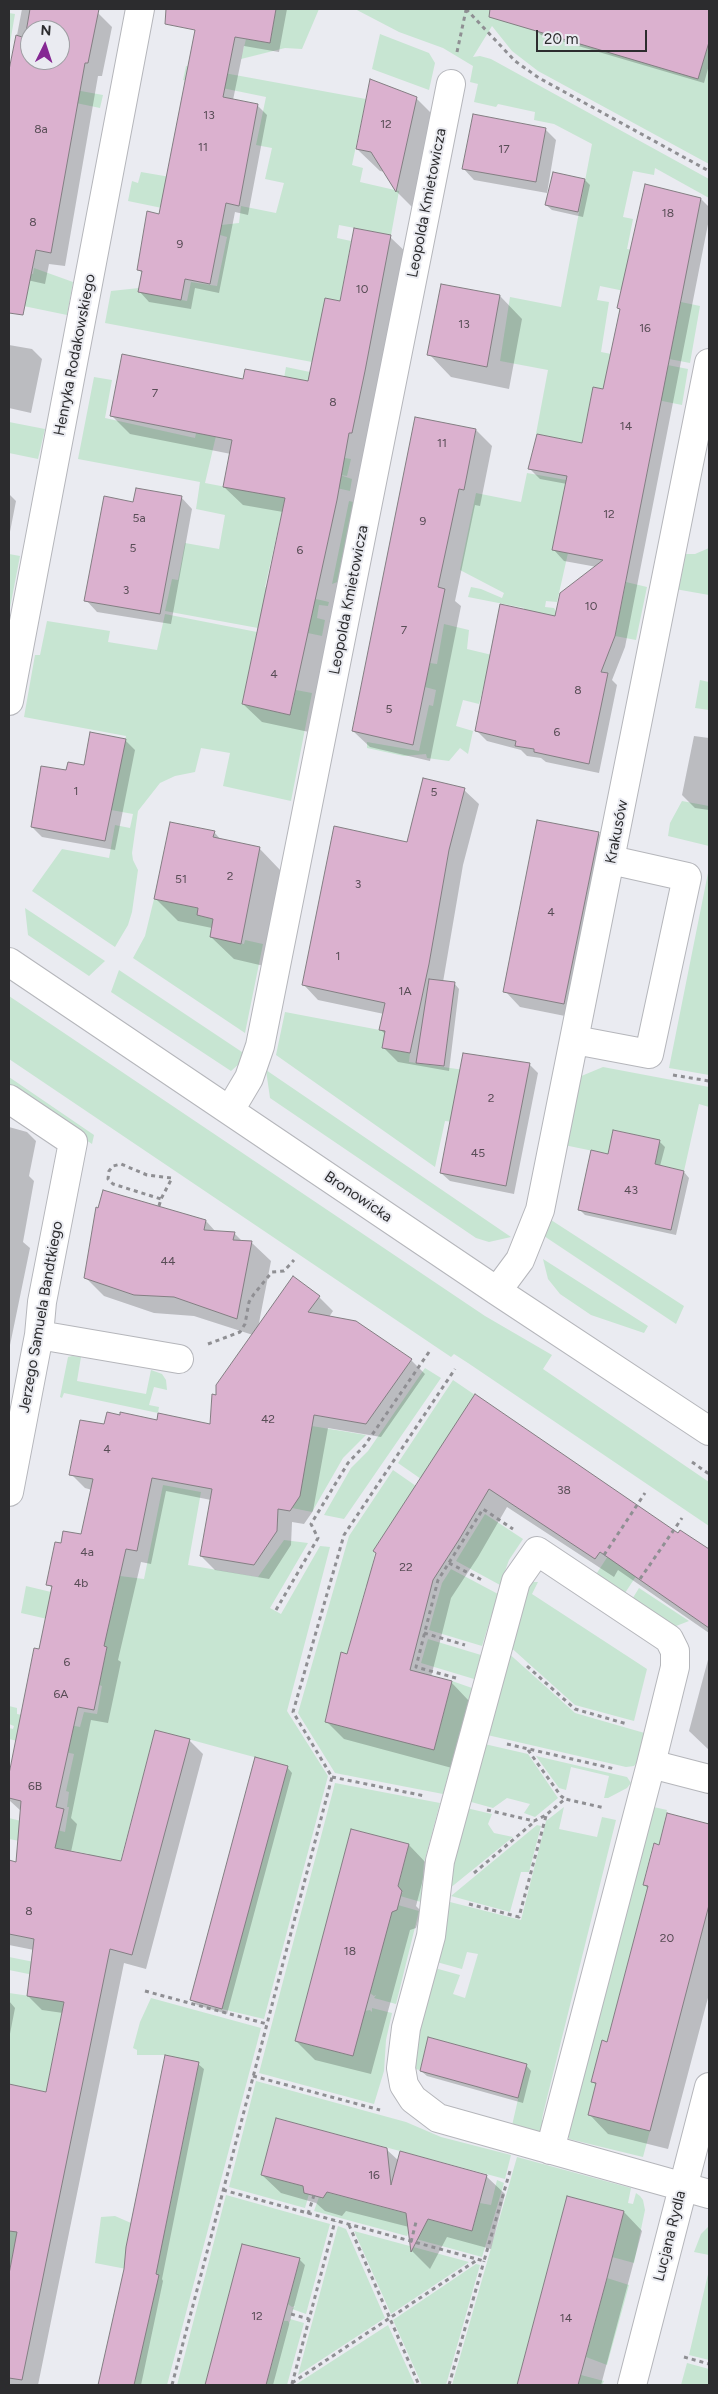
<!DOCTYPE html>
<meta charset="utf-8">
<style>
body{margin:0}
#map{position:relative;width:718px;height:2394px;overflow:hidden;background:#eaebf1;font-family:Figtree,sans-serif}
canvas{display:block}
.frame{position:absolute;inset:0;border:10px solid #2c2c2e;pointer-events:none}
.north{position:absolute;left:20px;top:20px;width:50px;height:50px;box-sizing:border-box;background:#eaebf1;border:1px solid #9e9fa3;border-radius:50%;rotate:4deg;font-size:14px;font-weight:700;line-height:20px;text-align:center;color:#2c2c2e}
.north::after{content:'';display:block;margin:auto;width:18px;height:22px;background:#852893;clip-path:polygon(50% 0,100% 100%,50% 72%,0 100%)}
.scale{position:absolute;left:536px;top:30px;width:111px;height:22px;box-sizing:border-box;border:2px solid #2c2c2e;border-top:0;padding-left:6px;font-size:15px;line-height:18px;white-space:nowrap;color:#2c2c2e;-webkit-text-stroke:4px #eaebf1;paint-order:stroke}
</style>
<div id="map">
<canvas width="718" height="2394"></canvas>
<div class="frame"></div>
<div class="north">N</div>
<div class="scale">20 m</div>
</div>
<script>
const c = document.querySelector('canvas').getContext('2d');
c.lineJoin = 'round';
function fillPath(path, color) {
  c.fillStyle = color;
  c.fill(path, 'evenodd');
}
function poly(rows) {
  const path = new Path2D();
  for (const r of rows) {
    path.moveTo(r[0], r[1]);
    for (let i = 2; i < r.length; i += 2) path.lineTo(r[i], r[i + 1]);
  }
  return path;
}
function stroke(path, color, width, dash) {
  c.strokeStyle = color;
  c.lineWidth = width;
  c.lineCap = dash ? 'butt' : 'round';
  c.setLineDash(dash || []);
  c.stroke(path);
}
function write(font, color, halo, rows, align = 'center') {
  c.font = font + ' Figtree,sans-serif';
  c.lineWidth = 4;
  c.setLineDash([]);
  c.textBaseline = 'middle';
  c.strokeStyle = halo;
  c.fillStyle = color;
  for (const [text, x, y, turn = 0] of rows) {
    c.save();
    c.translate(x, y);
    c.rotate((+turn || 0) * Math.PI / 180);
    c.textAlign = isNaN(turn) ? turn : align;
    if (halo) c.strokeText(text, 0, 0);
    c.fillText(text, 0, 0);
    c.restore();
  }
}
fillPath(poly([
 [276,9,319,9,302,49,285,48,241,59,246,39,270,43],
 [355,9,540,9,534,29,698,78,709,42,709,164,538,71,512,51,492,26,473,57,480,56,491,59,709,179,709,198,655,168,654,175,633,171,623,217,633,219,627,249,642,252,634,293,600,286,597,300,609,302,601,352,688,369,682,405,593,387,582,443,536,434,548,370,500,361,510,297,561,307,592,144,554,124,534,120,535,112,498,104,496,107,474,102,478,84,470,82,473,66,443,48,399,32],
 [9,13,15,14,9,49],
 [380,34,429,53,435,63,429,90,372,69],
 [186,66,366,99,352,165,363,168,360,182,399,191,391,235,339,225,337,238,351,241,340,301,312,362,105,323,111,291,139,288,139,292,187,301,191,282,217,286,227,237,220,235,221,225,239,223,241,206,276,213,284,183,265,179,272,148,256,145,266,97,183,80],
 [9,78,103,95,100,108,28,93,27,99,9,95],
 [141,172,205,183,162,208,128,201,132,181,138,183],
 [34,268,73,282,67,315,9,303,9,269,33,274],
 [681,302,700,306,690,363,669,359],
 [286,367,310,372,298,449,351,459,347,476,340,475,352,479,350,491,310,482,287,490,265,587,329,602,328,606,319,605,317,618,325,620,322,636,260,623,258,628,165,611,172,579,178,580,185,543,219,549,225,515,196,509,200,482,78,459,94,377,112,380,105,418,195,438,196,433,216,436,205,483,263,494],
 [9,422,45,429,38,459,9,453],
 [527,473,572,481,553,550,568,553,557,602,546,601,545,607,554,608,557,613,553,636,522,621,524,608,468,597,471,587,481,589,502,598,504,593,460,570,476,493,521,502],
 [349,501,358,503,343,580,332,584],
 [709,548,709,595,675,589,682,554,695,554],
 [9,554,20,556,9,613],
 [626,582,647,587,636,640,615,636],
 [165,614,257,632,242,704,290,715,296,690,312,693,291,801,223,786,230,753,201,748,195,772,175,776,160,783,138,811,132,853,133,860,138,870,132,912,128,925,115,947,32,891,62,849,109,858,115,825,130,828,133,814,111,810,126,736,24,717,35,655,40,655,47,621,110,631,108,642,157,650],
 [444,624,469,630,467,649,492,655,479,704,463,700,456,726,473,731,468,754,460,748,449,761,427,758,426,754,404,756,367,748,367,742,419,751,429,705,433,706,436,690,425,687,430,663,437,664],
 [700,680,709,682,709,710,695,708],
 [682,801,709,806,709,846,668,836,670,823],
 [708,873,709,873,709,1075,669,1068],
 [154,899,198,908,197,915,213,919,210,937,244,944,245,940,263,944,245,1033,133,958,145,936],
 [25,908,105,961,89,976,28,935],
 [119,970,245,1054,240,1063,231,1071,111,992],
 [9,996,485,1316,552,1355,543,1369,709,1482,709,1526,468,1363,454,1354,451,1357,9,1059],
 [285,1012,385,1031,382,1048,410,1053,409,1062,464,1070,454,1122,445,1121,435,1167,276,1055],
 [603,1067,709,1087,709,1107,699,1104,684,1171,655,1164,660,1140,613,1130,608,1154,564,1145,579,1077],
 [266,1070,511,1237,489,1242,476,1238,270,1098],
 [9,1077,94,1135,92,1144,9,1088],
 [548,1218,684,1306,676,1324,544,1236],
 [543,1259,648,1326,644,1333,591,1315,560,1294,548,1279],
 [72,1356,81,1357,77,1381,146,1394,151,1370,162,1374,166,1380,167,1390,154,1387,149,1405,159,1407,158,1413,64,1393,62,1398,60,1397,68,1357],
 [425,1368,441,1378,344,1519,324,1515,351,1468,368,1451],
 [453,1380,475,1395,421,1479,398,1463],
 [312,1426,366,1435,343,1458,312,1512,292,1508],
 [393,1470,416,1486,373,1551,375,1552,368,1586,366,1586,347,1654,341,1652,325,1721,434,1750,452,1681,472,1688,443,1794,335,1773,298,1713,349,1536],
 [163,1485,201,1492,188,1565,258,1577,284,1540,308,1543,270,1608,281,1614,320,1546,330,1547,287,1711,328,1776,264,2019,222,2009,287,1766,155,1730,98,1946,63,1981,9,1970,9,1957,39,1963,84,1879,89,1854,9,1839,9,1818,65,1832,69,1807,67,1807,69,1792,66,1791,74,1754,9,1739,9,1728,13,1729,14,1726,9,1724,9,1706,17,1708,17,1714,80,1727,84,1712,97,1714,102,1686,99,1685,107,1647,52,1635,56,1621,21,1613,26,1586,51,1592,50,1597,114,1606,112,1603,117,1578,120,1576,144,1579],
 [485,1514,523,1539,509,1560,500,1585,456,1561],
 [626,1528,656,1546,623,1596,595,1576],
 [451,1569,498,1594,482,1646,429,1630,442,1583],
 [525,1582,538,1582,532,1594,647,1669,634,1721,575,1705,507,1644],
 [639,1588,689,1621,671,1628,631,1601],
 [428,1639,481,1655,474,1679,421,1663],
 [505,1650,575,1713,648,1734,642,1756,634,1766,626,1767,483,1734],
 [480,1743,528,1754,558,1798,535,1817,524,1813,530,1804,507,1798,493,1808,464,1800],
 [536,1756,627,1777,631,1783,627,1788,608,1798,604,1798,609,1776,571,1767,566,1790,559,1788],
 [335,1783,440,1803,424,1863,421,1902,400,1896,403,1892,397,1891,409,1844,351,1829,295,2041,353,2056,364,2011,370,2010,372,2012,372,2008,392,2013,386,2040,384,2071,374,2104,259,2073],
 [649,1806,667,1810,659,1845,653,1844,643,1884,648,1886,607,2042,602,2041,591,2081,596,2083,588,2115,650,2131,643,2157,569,2139,567,2127],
 [462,1807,492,1814,488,1824,494,1833,513,1837,444,1893],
 [564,1807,559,1829,597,1837,602,1817,616,1820,543,2114,542,2120,547,2121,543,2139,511,2130,526,2064,428,2037,420,2070,410,2068,431,1967,460,1975,453,1994,465,1998,478,1954,467,1952,462,1969,433,1961,446,1901,521,1920,546,1821],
 [537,1825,541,1826,529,1872,521,1872,510,1912,451,1896],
 [398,1905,419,1911,396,2004,374,1998,376,1995,374,1996,370,1993,392,1908,398,1909],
 [9,1993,64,2001,46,2092,9,2084],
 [151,1998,261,2028,167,2385,134,2385,158,2275,95,2263,101,2217,115,2216,131,2223,165,2230,199,2063,165,2055,137,2055,137,2050,133,2048,140,2022],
 [256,2081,406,2122,441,2137,511,2155,505,2179,276,2118,261,2175,306,2187,305,2194,309,2194,305,2208,229,2187],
 [517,2157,631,2188,628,2203,633,2204,636,2193,640,2196,643,2200,645,2210,634,2263,612,2257,624,2211,567,2196,517,2385,452,2385],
 [497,2180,504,2183,482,2257,416,2239,426,2219,472,2231,480,2203,491,2205],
 [325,2192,408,2214,409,2220,407,2222,412,2221,407,2236,314,2211,319,2197,322,2199],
 [226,2195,330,2224,306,2314,292,2309,295,2306,292,2307,288,2304,300,2258,242,2244,205,2385,177,2385],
 [9,2197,24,2200,9,2274],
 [338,2226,346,2229,385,2318,298,2375],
 [709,2226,709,2255,694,2252,701,2234],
 [354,2231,469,2262,391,2314],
 [476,2264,480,2265,446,2385,422,2385,393,2320],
 [709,2270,709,2360,689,2355],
 [607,2278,629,2285,607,2365,586,2357],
 [290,2319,304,2323,287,2385,266,2385,284,2321,288,2321,290,2324],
 [388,2325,415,2385,295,2385],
 [687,2363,709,2369,709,2385,681,2385],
 [581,2375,604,2381,602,2385,578,2385]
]), '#c7e5d2');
fillPath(poly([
 [22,9,99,9,98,13,112,27,102,76,98,76,65,266,49,264,45,284,9,276,9,77],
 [30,30,60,30,60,60,30,60],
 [199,9,287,9,279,52,244,46,233,100,257,105,267,115,248,215,235,212,219,293,195,288,191,309,149,302,140,292,143,274,138,269,160,215,186,92],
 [541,9,709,9,709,65,704,83,541,35,535,29],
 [416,98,439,121,418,213,397,192,385,172,380,171,357,149],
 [545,129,556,140,547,193,474,180,463,168],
 [585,180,590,185,583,217,552,210,546,205],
 [701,199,709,207,709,219,625,647,612,680,617,685,599,773,546,762,541,758,527,756,521,750,487,741,477,731,556,617,597,567,564,561,554,550,567,484,540,479,529,468,583,444,604,390,621,310,618,308],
 [390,237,409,255,309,732,262,722,243,704,283,512,243,505,224,487,231,454,130,434,111,415,244,380,309,382],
 [442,286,500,296,522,319,509,389,451,377,429,354],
 [9,345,32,349,42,359,31,413,9,408,9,412],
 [476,430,492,446,480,506,475,505,455,601,461,606,430,761,370,747,353,731],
 [9,494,16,501,9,537],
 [181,497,192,509,171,624,97,612,86,600,134,503],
 [694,736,709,738,709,810,695,808,682,795],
 [125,740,135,750,115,850,42,837,32,827,67,772,85,767],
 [464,790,479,804,463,865,443,982,454,983,459,989,449,1071,398,1062,383,1047,386,1035,381,1030,384,1014,318,1000,304,985,408,843],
 [214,832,222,841,259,848,281,871,264,966,234,959,211,937,212,928,178,921,156,899],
 [598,833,614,849,580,1019,520,1007,505,991],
 [529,1064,538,1073,514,1194,450,1181,441,1173],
 [9,1127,27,1132,36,1141,29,1176,34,1181,23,1242,30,1248,9,1350],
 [659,1141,665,1147,660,1166,684,1172,689,1178,676,1235,585,1215,580,1210,609,1155],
 [206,1221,216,1232,234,1233,243,1242,252,1243,271,1261,258,1328,319,1297,333,1311,329,1317,411,1360,425,1374,381,1437,328,1428,313,1511,304,1524,292,1522,291,1545,269,1579,215,1570,201,1556,211,1500,166,1491,151,1564,141,1562,118,1660,121,1662,108,1723,91,1720,71,1818,77,1824,71,1852,122,1863,189,1740,203,1754,146,1969,124,1963,38,2385,9,2385,9,2280,11,2267,9,2267,9,2217,21,2220,34,2156,9,2151,9,2085,47,2093,63,2013,42,2010,28,1996,34,1950,9,1945,9,1862,17,1863,21,1811,9,1800,9,1780,35,1649,39,1650,53,1589,48,1584,62,1545,82,1536,92,1490,85,1488,71,1474,105,1426,158,1422,212,1426,217,1397,253,1335,194,1316,154,1313,104,1296,85,1277],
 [476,1396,678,1535,680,1531,709,1551,709,1633,618,1570,614,1577,507,1507,478,1557,451,1598,431,1677,451,1682,469,1701,452,1768,344,1739,326,1721,348,1655],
 [709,1656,709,1750,689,1731],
 [287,1767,292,1773,227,2014,197,2005,191,1999],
 [668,1814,709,1825,709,1994,668,2149,608,2134,590,2115,597,2086,592,2081,608,2044,648,1889,644,1884,660,1847],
 [409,1845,427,1864,416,1906,421,1911,416,1928,410,1930,371,2074,315,2060,296,2041],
 [9,2001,15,2008,9,2039],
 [198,2064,204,2069,162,2279,163,2281,141,2385,100,2385,125,2269],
 [526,2065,531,2071,523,2103,427,2076,421,2071],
 [386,2149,399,2161,486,2176,505,2194,491,2249,447,2237,430,2269,412,2251,409,2227,346,2211,342,2216,325,2211,316,2203,281,2193,262,2175],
 [568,2197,624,2212,642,2231,601,2385,518,2385],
 [243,2245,300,2260,305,2265,273,2385,206,2385]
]), '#0003');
const building = poly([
 [30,9,99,9,88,63,85,63,51,253,36,250,23,315,9,313,9,70,16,35,25,38,30,9],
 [30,30,60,30,60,60,30,60,30,30],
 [166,9,276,9,270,43,235,37,223,97,258,104,239,206,226,203,210,284,185,279,181,300,138,292,142,271,137,270,147,211,159,214,195,30,165,24,166,9],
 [490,9,709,9,709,42,698,79,489,17,490,9],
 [370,79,417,97,396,192,371,152,356,149,370,79],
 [473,114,546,128,536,182,462,169,473,114],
 [553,172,585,179,578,212,545,205,553,172],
 [645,184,701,198,615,636,601,672,608,673,589,764,534,752,534,749,515,746,516,741,475,731,500,604,555,616,560,593,603,560,552,550,567,476,528,469,537,434,582,443,593,387,603,389,620,309,617,308,645,184],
 [354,228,391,235,365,371,352,433,349,433,337,500,290,715,242,704,285,498,223,487,232,440,110,416,122,354,243,379,245,369,308,381,325,298,340,301,354,228],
 [441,284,500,295,487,367,427,355,441,284],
 [415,417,476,429,464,490,459,489,438,587,445,589,413,745,352,731,415,417],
 [136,488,182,496,160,614,84,601,104,496,133,502,136,488],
 [90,732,126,739,105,841,31,827,41,766,66,770,68,762,84,765,90,732],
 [423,778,465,788,449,850,429,964,410,1053,382,1048,385,1031,379,1030,385,1003,302,985,334,826,407,842,423,778],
 [537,820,599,832,564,1004,503,992,537,820],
 [170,822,215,831,213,837,260,847,241,944,210,937,213,919,197,915,198,908,154,899,170,822],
 [429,979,455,982,444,1066,416,1063,429,979],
 [463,1053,530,1063,506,1186,440,1173,463,1053],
 [613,1130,660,1140,655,1164,684,1171,671,1230,578,1210,591,1150,608,1154,613,1130],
 [103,1190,206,1220,204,1230,235,1232,233,1240,252,1241,237,1319,174,1297,134,1295,84,1278,96,1207,98,1208,103,1190],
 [293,1276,320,1296,308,1312,356,1321,412,1359,366,1424,314,1415,300,1496,290,1511,278,1509,277,1531,254,1565,200,1556,212,1489,152,1478,137,1551,126,1549,104,1646,107,1647,94,1710,78,1707,56,1807,64,1809,55,1848,121,1861,155,1730,190,1739,132,1955,110,1949,22,2380,9,2378,9,2274,17,2232,9,2231,9,2084,46,2092,64,2002,27,1996,34,1939,9,1934,9,1860,16,1862,21,1801,9,1798,9,1774,34,1648,39,1649,52,1586,46,1585,55,1542,61,1543,63,1531,81,1534,93,1479,69,1475,80,1420,104,1424,107,1412,120,1415,120,1412,157,1420,158,1413,210,1424,212,1394,216,1395,216,1385,293,1276],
 [475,1394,678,1533,680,1530,709,1549,709,1628,600,1552,595,1559,489,1489,460,1538,433,1580,410,1670,452,1681,434,1750,325,1722,341,1652,347,1654,376,1553,373,1551,475,1394],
 [255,1757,288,1766,222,2009,190,2000,255,1757],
 [667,1813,709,1824,709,1905,650,2131,588,2115,596,2083,591,2082,602,2040,607,2042,648,1886,643,1885,654,1843,659,1845,667,1813],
 [351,1829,409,1844,398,1886,402,1891,397,1910,392,1912,353,2056,295,2041,351,1829],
 [428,2037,527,2064,518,2098,420,2071,428,2037],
 [165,2055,199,2062,156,2274,159,2275,134,2385,98,2385,124,2269,126,2247,165,2055],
 [276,2118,387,2148,391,2185,400,2151,487,2175,472,2231,428,2219,411,2252,406,2213,327,2192,323,2198,304,2193,303,2186,261,2175,276,2118],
 [567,2196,624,2211,607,2278,578,2385,517,2385,567,2196],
 [242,2244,300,2258,266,2385,205,2385,242,2244]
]);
fillPath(building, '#dbb1cf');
stroke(building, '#837e82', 1);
const minor = poly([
 [9,701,140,9],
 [9,962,497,1291,709,1431],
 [575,1040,649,1054,687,877,611,860],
 [9,1099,73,1142,42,1302,39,1335,9,1492],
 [230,1110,249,1078,260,1046,451,84],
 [497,1291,520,1260,540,1210,709,363],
 [39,1335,179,1359],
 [709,1779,651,1764,675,1667,675,1651,669,1639,537,1551,516,1581,440,1861,431,1936,406,2028,401,2068,404,2085,413,2099,438,2118,709,2194],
 [550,2150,651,1764],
 [632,2385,709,2087]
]);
stroke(minor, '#b5b6bb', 30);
stroke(poly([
 [466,9,515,61,539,78,709,171],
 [457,52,466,10],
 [673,1075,709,1081],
 [159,1206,161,1199,172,1178,147,1175,121,1164,113,1166,109,1171,108,1179,113,1184,161,1199],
 [208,1344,240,1332,245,1324,249,1302,254,1294,272,1272,284,1271,294,1260],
 [692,1462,709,1474],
 [604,1555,645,1493],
 [449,1563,482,1580],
 [640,1579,682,1518],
 [276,1610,318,1538,311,1524,348,1463,365,1445,429,1352],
 [424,1633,465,1645],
 [527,1666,575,1709,627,1724],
 [456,1678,416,1667,438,1580,483,1509,513,1529],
 [507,1744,615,1769],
 [528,1750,561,1796,565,1799],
 [332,1777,425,1796],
 [487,1810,534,1821,546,1815,565,1799,605,1808],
 [474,1873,534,1822],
 [469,1904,519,1917,546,1816],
 [145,1991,267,2024],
 [253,2076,380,2110],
 [223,2190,484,2261,510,2171],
 [308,2214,314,2195],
 [349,2225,419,2385],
 [411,2242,416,2222],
 [291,2314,309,2319],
 [684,2357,709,2364],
 [292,2383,477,2260],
 [292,2384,335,2221],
 [172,2385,332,1777,293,1712,344,1535,455,1369],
 [449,2385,484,2261]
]), '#8f8f93', 3, [4, 4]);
stroke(minor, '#fff', 28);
write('12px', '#584d56', null, [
 ["13",209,115],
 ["12",386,124],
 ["8a",41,129],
 ["11",203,147],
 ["17",504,149],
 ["18",668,213],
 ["8",33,222],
 ["9",180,244],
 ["10",362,289],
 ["13",464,324],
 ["16",645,328],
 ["7",155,393],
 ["8",333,402],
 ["14",626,426],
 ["11",442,443],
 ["12",609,514],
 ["5a",139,518],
 ["9",423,521],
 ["5",133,548],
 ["6",300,550],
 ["3",126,590],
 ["10",591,606],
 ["7",404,630],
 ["4",274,674],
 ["8",578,690],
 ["5",389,709],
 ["6",557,732],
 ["1",76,791],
 ["5",434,792],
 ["2",230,876],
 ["51",181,879],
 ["3",358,884],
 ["4",551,912],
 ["1",338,956],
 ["1A",405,991],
 ["2",491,1098],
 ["45",478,1153],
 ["43",631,1190],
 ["44",168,1261],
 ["42",268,1419],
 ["4",107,1449],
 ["38",564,1490],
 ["4a",87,1552],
 ["22",406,1567],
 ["4b",81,1583],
 ["6",67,1662],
 ["6A",61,1694],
 ["6B",35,1786],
 ["8",29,1911],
 ["20",667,1938],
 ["18",350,1951],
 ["16",374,2175],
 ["12",257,2316],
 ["14",566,2318]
]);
write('15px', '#2c2c2e', '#eaebf1', [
 ["Leopolda Kmietowicza",427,203,-79],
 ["Henryka Rodakowskiego",75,355,-79],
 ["Leopolda Kmietowicza",349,600,-79],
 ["Krakusów",617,832,-79],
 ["Bronowicka",358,1197,34],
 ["Jerzego Samuela Bandtkiego",41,1317,-80],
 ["Lucjana Rydla",670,2236,-76]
]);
</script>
